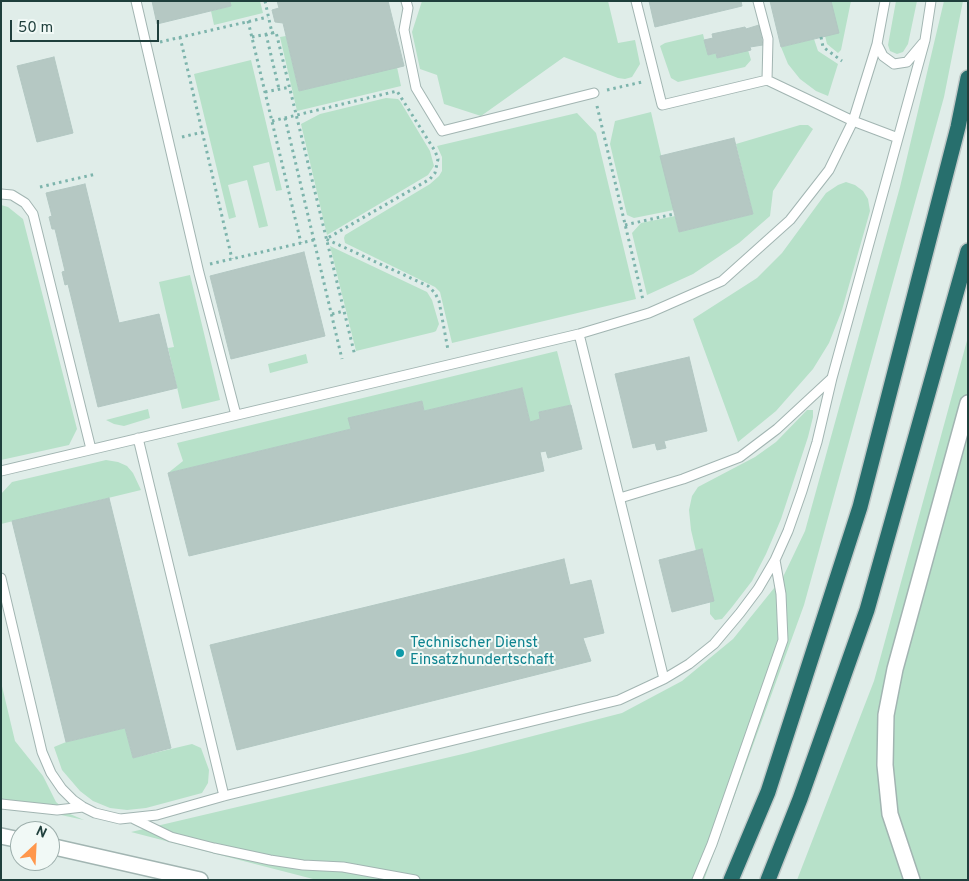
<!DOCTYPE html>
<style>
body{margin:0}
#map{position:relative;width:969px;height:881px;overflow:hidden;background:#e0ede9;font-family:Overpass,sans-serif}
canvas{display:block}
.frame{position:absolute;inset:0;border:2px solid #1f3f3c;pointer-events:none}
.north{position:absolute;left:10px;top:821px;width:50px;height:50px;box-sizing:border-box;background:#f1f9f6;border:1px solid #9dafac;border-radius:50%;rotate:25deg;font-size:14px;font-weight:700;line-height:20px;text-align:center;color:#1f3f3c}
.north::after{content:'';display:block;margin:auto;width:18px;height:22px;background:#ff974c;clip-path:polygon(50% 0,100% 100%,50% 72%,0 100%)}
.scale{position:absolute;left:10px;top:20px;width:149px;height:22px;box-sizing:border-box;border:2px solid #1f3f3c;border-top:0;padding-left:6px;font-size:15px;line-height:18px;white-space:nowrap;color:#1f3f3c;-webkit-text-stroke:4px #f1f9f6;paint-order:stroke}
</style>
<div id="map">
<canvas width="969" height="881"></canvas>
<div class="frame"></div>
<div class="north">N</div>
<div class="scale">50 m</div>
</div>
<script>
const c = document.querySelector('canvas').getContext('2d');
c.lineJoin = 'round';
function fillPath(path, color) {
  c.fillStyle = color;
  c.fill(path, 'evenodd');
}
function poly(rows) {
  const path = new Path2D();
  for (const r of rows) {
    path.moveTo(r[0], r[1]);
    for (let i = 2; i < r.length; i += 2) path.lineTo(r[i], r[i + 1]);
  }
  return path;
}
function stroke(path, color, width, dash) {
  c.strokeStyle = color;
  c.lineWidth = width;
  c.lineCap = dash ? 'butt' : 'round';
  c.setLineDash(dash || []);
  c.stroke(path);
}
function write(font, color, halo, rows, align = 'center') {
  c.font = font + ' Overpass,sans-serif';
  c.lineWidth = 4;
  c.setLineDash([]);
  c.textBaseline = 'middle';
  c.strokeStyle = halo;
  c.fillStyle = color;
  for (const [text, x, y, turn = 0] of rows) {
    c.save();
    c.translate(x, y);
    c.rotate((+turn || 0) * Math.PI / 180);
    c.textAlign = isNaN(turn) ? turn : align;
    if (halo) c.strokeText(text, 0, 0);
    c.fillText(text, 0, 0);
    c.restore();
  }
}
fillPath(poly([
 [230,1,260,1,263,13,214,25,211,11,231,6],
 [422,1,608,1,618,43,635,40,640,64,632,77,625,79,618,78,564,57,481,116,444,104,437,75,420,69,412,32],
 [831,1,851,1,841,50,838,53,827,44,825,36],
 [896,1,917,1,908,44,903,52,897,54,890,51,888,45],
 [944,1,963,1,944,97,804,605,704,880,317,880,131,832,467,753,622,713,682,681,733,639,783,577,805,531,900,187],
 [703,34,708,55,716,53,717,58,748,50,751,60,745,67,678,82,671,78,660,46,665,43],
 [286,36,299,91,397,67,401,86,297,111,280,37],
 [814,39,818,51,838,64,828,96,816,91,800,79,788,64,781,47],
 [251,60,282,190,276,191,269,162,253,166,268,226,259,228,247,180,228,185,236,217,229,219,194,74],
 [386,98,398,99,400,101,430,151,434,166,428,175,327,235,301,124,320,114],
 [651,112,674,210,634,218,627,215,610,144,615,121],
 [577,113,596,133,636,299,452,343,440,292,435,287,345,243,344,238,345,235,430,184,439,176,442,171,442,157,437,146],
 [800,125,808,125,813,129,773,191,770,216,739,243,693,274,647,295,632,233,641,223,675,216,679,232,753,214,736,144],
 [846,182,855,185,863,191,868,199,870,211,842,310,829,343,813,369,776,411,738,442,693,319,757,278,782,253,826,193,838,185],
 [1,205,8,207,23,219,77,429,69,445,1,460],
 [330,246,427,292,432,300,439,324,436,331,434,332,356,351],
 [190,275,220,400,182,409,168,348,174,347,159,282],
 [968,337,968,880,797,880,874,681],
 [557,351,571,405,539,412,540,419,530,422,522,388,424,411,422,401,349,418,351,429,168,473,183,461,177,443],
 [306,354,308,363,270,373,268,364],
 [148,409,150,418,124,426,114,424,106,420],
 [807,410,813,410,813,417,808,437,781,519,766,554,752,581,732,607,722,619,715,620,710,614,710,602,713,600,702,550,696,551,691,530,689,510,692,496,698,487,755,457,776,442],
 [106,460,118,462,127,466,133,473,141,490,1,524,1,494,12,482],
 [1,682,15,741,43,776,56,802,70,814,84,820,1,802],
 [125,728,133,758,192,744,201,748,209,770,208,783,202,793,146,808,127,810,110,808,93,801,80,791,62,770,54,747,66,742]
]), '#b7e1c9');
const building = poly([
 [152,1,230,1,231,6,157,24,152,1],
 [277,1,388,1,404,66,299,91,283,23,275,22,272,10,279,8,277,1],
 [649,1,741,1,742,6,655,27,649,1],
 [770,1,831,1,839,33,781,47,770,1],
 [759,25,763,45,750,47,751,50,717,58,716,53,708,55,704,40,713,38,712,34,745,27,746,29,759,25],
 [54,57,73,133,37,142,17,66,54,57],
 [734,138,753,214,679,232,660,156,734,138],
 [85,184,119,323,159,314,177,388,98,407,68,284,65,285,62,272,65,271,55,229,52,229,49,217,52,216,46,193,85,184],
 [304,252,325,336,231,359,210,276,304,252],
 [689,357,707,431,664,441,666,448,657,450,655,443,633,448,615,374,689,357],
 [522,388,530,422,540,419,539,412,571,405,582,449,548,458,546,451,540,452,544,471,189,556,168,473,351,429,348,418,422,401,424,411,522,388],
 [109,498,171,748,133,758,125,728,66,742,12,521,109,498],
 [702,549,714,601,672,612,659,560,702,549],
 [564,559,570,585,591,580,604,633,583,638,591,661,237,750,210,645,564,559]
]);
fillPath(building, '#b5c8c3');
stroke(building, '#b2c7c2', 1);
const lane = poly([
 [136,1,199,273,236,415],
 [406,1,408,8,404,30,416,88,442,131,594,93],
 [636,1,662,105,767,80,853,121,898,138],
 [758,1,768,39,767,80],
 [877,44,883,56,894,64,907,62,923,43],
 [1,194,12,195,25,203,33,214,91,449],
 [579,334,664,679],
 [138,438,224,796],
 [1,471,579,334,649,313,722,281,790,220,829,170,853,121,877,44,885,1],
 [620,498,683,479,740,457,777,429,831,379],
 [1,578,42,752,51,773,62,789,73,800,83,807,95,813,120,819,157,815,224,796,619,700,664,679,689,664,714,644,740,613,758,589,775,560,788,531,802,491,817,442,832,378,925,40,931,1],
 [1,804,57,810,83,807],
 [134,819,171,837,214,848,270,860,303,865,343,867,415,880],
 [697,880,712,844,783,640,781,594,775,560]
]);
const street = poly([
 [1,836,20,840],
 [50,846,200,880],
 [912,880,890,814,885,765,886,715,895,669,968,403]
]);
const highway = poly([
 [731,880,768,792,860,507,958,127,968,78],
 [768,880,800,799,867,610,968,251]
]);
stroke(lane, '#a2b5b2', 11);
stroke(street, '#a2b5b2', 18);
stroke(highway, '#c0c9c8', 18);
stroke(poly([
 [265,1,272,33,276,32,355,356],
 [248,21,301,243],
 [266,34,279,89],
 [180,37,232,259],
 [252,37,272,33],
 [821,37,823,47,842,61],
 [160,42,268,17],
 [607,90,642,82],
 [265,92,290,87],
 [597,106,643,300],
 [285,118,342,359],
 [272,121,397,91,435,151,438,159,435,173,430,179,326,239,428,286,435,293,439,301,448,350],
 [182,137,203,132],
 [40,187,96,174],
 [625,225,674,214],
 [210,264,314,240],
 [332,314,344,311]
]), '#7db4ac', 3, [2.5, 4]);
stroke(lane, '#fff', 9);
stroke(street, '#fff', 15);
stroke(highway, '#276f6d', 15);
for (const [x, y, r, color] of [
 [400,653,5,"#0f9aa8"]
]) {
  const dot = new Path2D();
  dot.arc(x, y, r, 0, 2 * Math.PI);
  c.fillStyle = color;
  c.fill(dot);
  stroke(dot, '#f1f9f6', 2);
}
write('15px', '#0d838f', '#f1f9f6', [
 ["Technischer Dienst",410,644],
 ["Einsatzhundertschaft",410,661]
], 'left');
</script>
